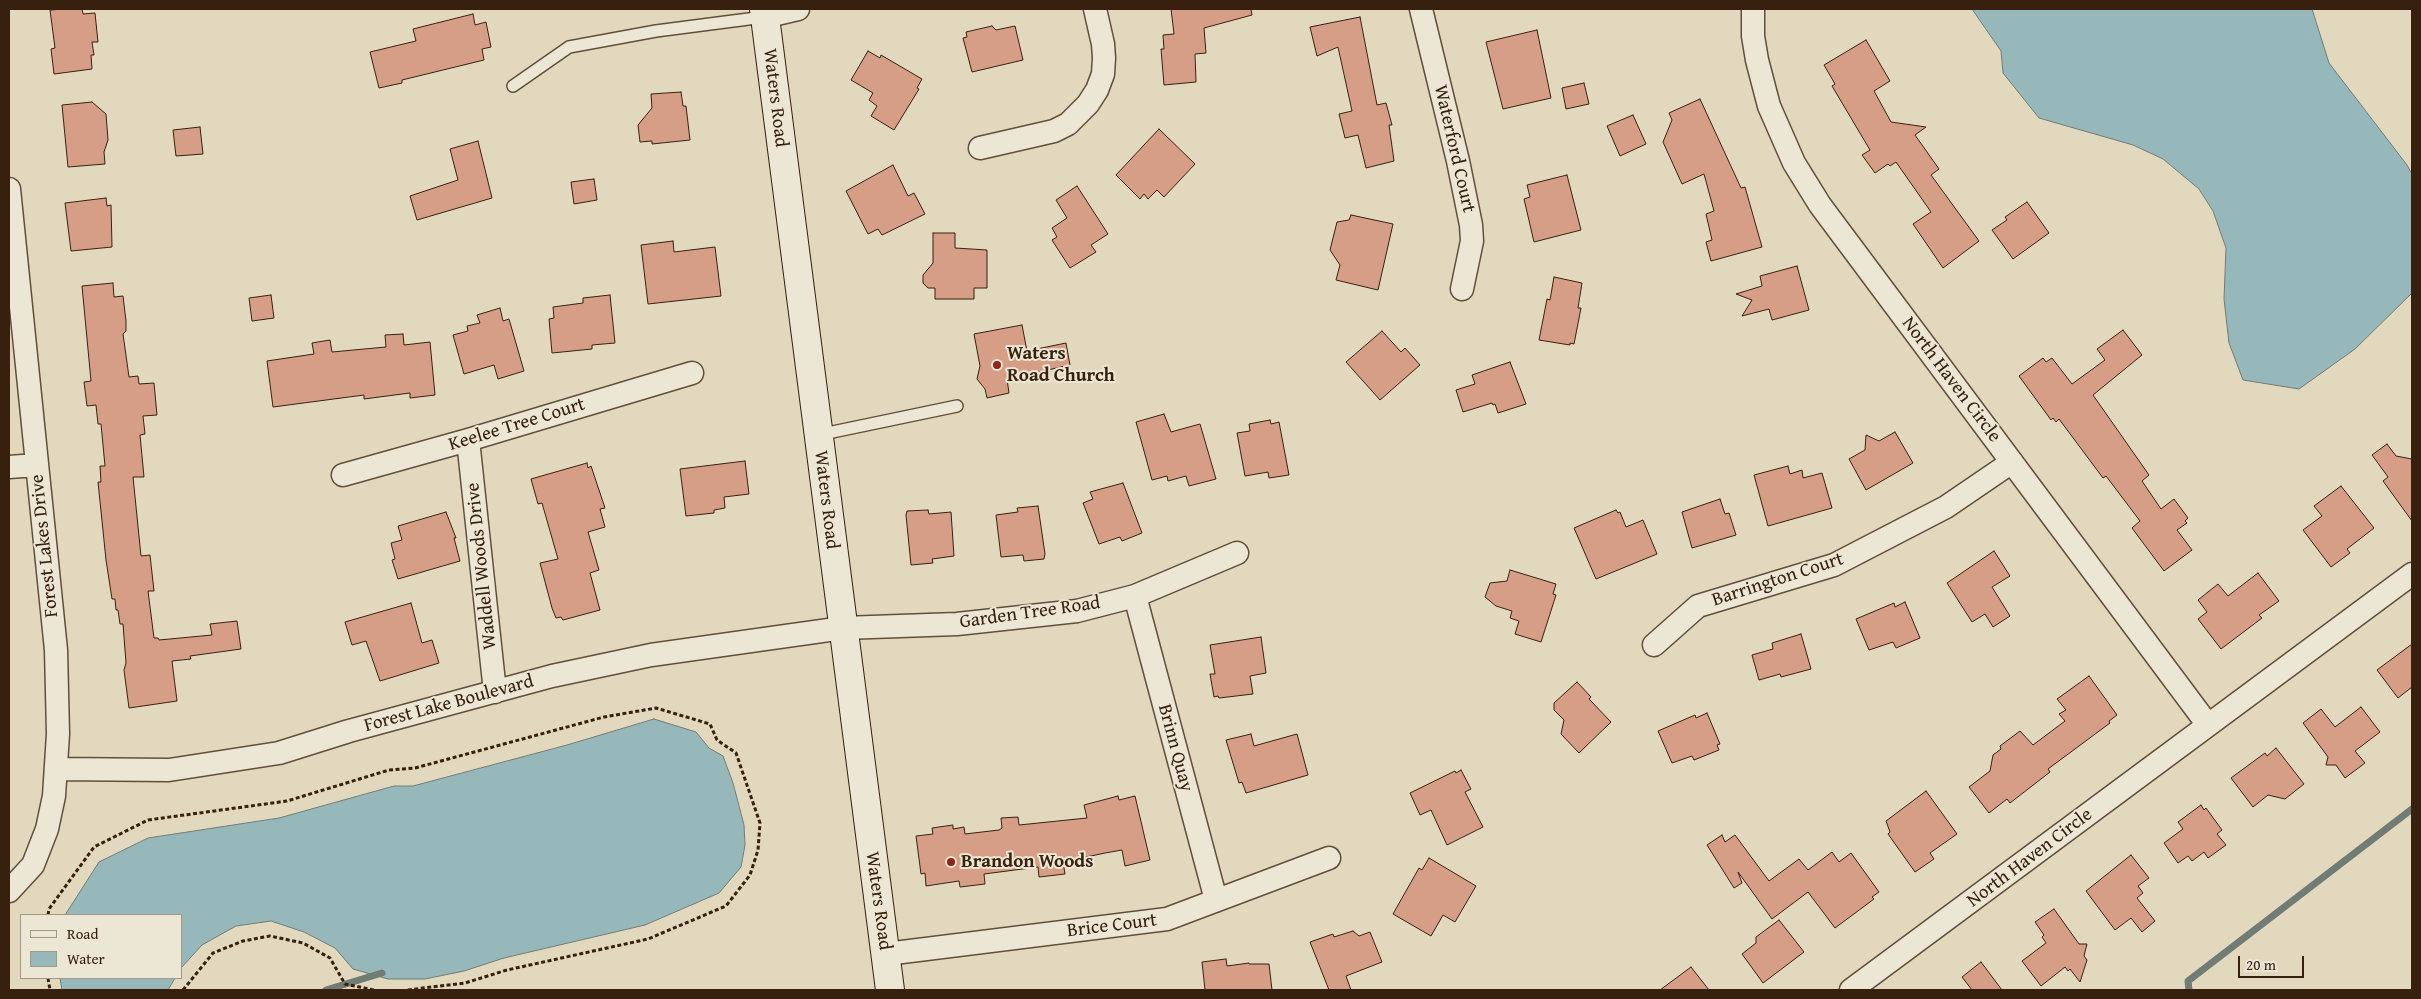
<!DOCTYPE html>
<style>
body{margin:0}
#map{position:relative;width:2421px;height:999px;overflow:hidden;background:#e2d8be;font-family:"Gentium Book Plus",serif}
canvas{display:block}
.frame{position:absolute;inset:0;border:10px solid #37210e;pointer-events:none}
.legend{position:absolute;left:20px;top:914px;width:162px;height:65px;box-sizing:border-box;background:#ece6d5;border:1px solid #a49785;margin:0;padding:6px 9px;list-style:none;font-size:15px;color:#37210e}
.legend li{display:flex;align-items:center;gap:10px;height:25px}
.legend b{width:25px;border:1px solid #a49785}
.scale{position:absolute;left:2238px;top:956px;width:66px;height:22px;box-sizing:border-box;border:2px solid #37210e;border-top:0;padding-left:6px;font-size:15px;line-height:18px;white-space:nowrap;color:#37210e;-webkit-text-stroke:4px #ece6d5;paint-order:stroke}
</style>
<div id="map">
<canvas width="2421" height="999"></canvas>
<div class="frame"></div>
<ul class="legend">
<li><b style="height:6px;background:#ece6d5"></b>Road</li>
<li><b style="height:14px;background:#97b8ba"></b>Water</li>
</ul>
<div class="scale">20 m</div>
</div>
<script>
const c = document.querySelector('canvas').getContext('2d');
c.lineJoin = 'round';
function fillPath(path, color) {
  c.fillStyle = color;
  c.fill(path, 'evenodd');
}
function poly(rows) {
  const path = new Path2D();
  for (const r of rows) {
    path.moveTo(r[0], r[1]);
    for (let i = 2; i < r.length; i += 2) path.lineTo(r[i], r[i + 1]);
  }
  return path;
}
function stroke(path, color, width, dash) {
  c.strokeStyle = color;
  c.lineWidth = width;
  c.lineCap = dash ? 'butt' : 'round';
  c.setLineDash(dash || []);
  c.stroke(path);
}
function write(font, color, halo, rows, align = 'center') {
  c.font = font + ' "Gentium Book Plus",serif';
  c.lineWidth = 4;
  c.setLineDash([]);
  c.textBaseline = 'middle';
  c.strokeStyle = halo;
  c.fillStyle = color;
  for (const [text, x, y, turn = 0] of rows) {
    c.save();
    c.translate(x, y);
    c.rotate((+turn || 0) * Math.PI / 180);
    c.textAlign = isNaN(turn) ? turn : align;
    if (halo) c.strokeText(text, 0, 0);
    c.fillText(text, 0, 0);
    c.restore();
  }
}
const water = poly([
 [1972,9,2312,9,2329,63,2407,165,2412,174,2412,293,2355,349,2299,389,2243,380,2229,343,2224,299,2226,248,2213,211,2199,189,2163,159,2133,145,2039,118,2003,73,2001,51,1972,9],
 [654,719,696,732,709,748,723,756,733,783,744,825,745,845,741,867,719,893,645,925,504,958,464,971,425,979,388,979,353,969,335,948,304,932,271,921,236,926,202,945,181,968,181,915,65,915,99,862,148,838,279,818,394,786,413,786,567,745,654,719],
 [60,978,175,978,168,990,62,990,60,978]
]);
fillPath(water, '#97b8ba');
stroke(water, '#717c75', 1);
stroke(poly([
 [326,990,382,973],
 [2189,990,2188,981,2412,809]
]), '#717c75', 7);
const building = poly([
 [64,9,82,9,83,14,95,13,98,42,92,42,94,55,91,55,92,69,54,74,51,49,55,48,50,10,64,9],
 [1171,9,1251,9,1252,15,1204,28,1206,53,1195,54,1196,82,1164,85,1161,49,1164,49,1163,35,1174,34,1171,9],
 [473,14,475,25,486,22,491,47,482,49,484,60,402,80,402,83,379,88,370,52,416,41,413,29,473,14],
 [1360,17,1377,105,1386,103,1392,125,1389,125,1394,161,1366,168,1358,135,1345,138,1339,114,1352,111,1338,47,1317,56,1310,27,1360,17],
 [992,26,996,30,1015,26,1023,60,972,72,963,38,967,37,966,32,992,26],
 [1537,30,1551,98,1503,109,1486,42,1537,30],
 [1866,40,1890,81,1874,91,1891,122,1926,127,1915,135,1939,169,1931,175,1979,241,1943,268,1913,224,1931,212,1896,162,1890,166,1888,164,1875,173,1862,155,1870,150,1832,86,1835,84,1824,65,1866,40],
 [868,51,880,58,881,55,922,79,917,88,919,89,894,130,871,116,877,106,869,100,873,93,851,80,868,51],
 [1584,83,1589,104,1566,109,1562,88,1584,83],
 [681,92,683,106,686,106,690,140,652,144,652,141,640,142,638,125,652,108,651,94,681,92],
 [1700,99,1741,188,1745,187,1762,247,1711,261,1706,242,1712,240,1706,214,1714,211,1704,174,1682,184,1663,142,1672,120,1669,113,1700,99],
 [92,102,106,114,108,140,104,152,105,164,68,167,62,105,92,102],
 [1633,115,1646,144,1620,156,1607,126,1633,115],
 [200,127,203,154,176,156,173,130,200,127],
 [1159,129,1195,164,1164,197,1157,190,1148,199,1144,194,1140,199,1116,175,1159,129],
 [478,141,492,198,417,220,410,196,458,180,450,149,478,141],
 [893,165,908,196,914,193,925,214,882,235,878,229,868,234,846,191,893,165],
 [1567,175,1581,230,1534,242,1524,199,1530,197,1527,185,1567,175],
 [594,179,597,200,574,204,571,182,594,179],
 [1077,186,1108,234,1091,245,1096,252,1070,268,1052,240,1057,237,1052,228,1067,218,1056,200,1077,186],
 [106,198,107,206,111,205,112,247,71,251,65,203,106,198],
 [2027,202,2049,233,2013,259,1992,230,2007,220,2005,217,2027,202],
 [1351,215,1393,224,1378,290,1336,280,1340,265,1330,250,1337,222,1349,220,1351,215],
 [933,233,955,233,955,248,987,250,987,288,974,288,974,299,935,299,935,288,928,288,923,283,923,275,933,263,933,233],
 [673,241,674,252,715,247,721,296,648,304,641,245,673,241],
 [1797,266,1809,310,1772,320,1769,309,1742,316,1752,300,1736,294,1762,286,1760,276,1797,266],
 [1554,277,1582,283,1578,308,1581,308,1574,344,1570,343,1570,345,1539,340,1547,299,1550,300,1554,277],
 [113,283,114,297,123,296,126,321,126,331,123,334,129,377,138,376,139,384,154,383,157,415,143,416,145,434,140,435,144,477,133,477,141,556,150,555,154,591,148,591,154,638,158,638,159,640,212,635,210,624,237,621,241,649,190,656,191,659,172,661,177,701,129,708,124,670,126,663,123,624,120,624,118,610,116,610,115,599,112,599,106,560,98,482,101,482,100,466,105,466,101,424,98,424,96,405,87,406,84,382,91,381,82,286,113,283],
 [271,295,274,318,252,321,249,298,271,295],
 [610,295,615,343,592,345,592,349,552,353,549,319,554,318,553,307,583,303,583,298,610,295],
 [500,308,503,321,509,319,524,371,498,379,494,365,464,374,453,335,468,331,467,326,480,323,477,315,500,308],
 [1022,325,1027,351,1066,343,1070,365,1007,379,1009,393,987,398,985,389,977,379,980,366,974,334,1022,325],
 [2123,330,2142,355,2093,395,2149,475,2142,481,2161,509,2174,499,2188,518,2185,521,2187,523,2177,530,2192,550,2164,571,2132,528,2140,521,2106,476,2103,478,2059,419,2056,422,2053,418,2051,420,2019,376,2043,358,2046,362,2052,358,2072,384,2105,360,2097,349,2123,330],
 [1382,331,1401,352,1405,348,1420,365,1380,400,1346,362,1382,331],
 [403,334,404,345,430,342,435,395,410,398,410,393,364,399,364,395,273,407,267,361,314,354,312,343,330,340,332,352,386,347,385,335,403,334],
 [1510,362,1526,404,1498,413,1495,404,1493,405,1492,403,1463,412,1456,390,1475,384,1472,375,1510,362],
 [1164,414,1171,432,1200,424,1216,479,1189,486,1186,476,1168,481,1167,476,1152,480,1136,422,1164,414],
 [1270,420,1271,424,1279,422,1289,475,1269,478,1268,472,1245,476,1237,433,1250,431,1249,424,1270,420],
 [1895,432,1913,463,1866,490,1849,459,1865,450,1866,435,1879,441,1895,432],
 [2387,444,2396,456,2412,459,2412,521,2383,481,2388,477,2372,455,2387,444],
 [745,461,749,494,724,497,725,508,714,510,714,513,686,516,680,469,745,461],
 [587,463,588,468,591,466,605,508,600,509,605,527,588,532,599,570,590,573,600,610,563,620,561,617,556,618,552,608,540,563,558,559,542,503,538,504,531,479,587,463],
 [1788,466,1790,474,1802,470,1803,478,1822,473,1832,508,1768,526,1754,475,1788,466],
 [1123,483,1142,533,1122,541,1120,537,1099,544,1083,503,1093,499,1090,492,1123,483],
 [2341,486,2374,528,2347,549,2350,553,2331,567,2303,530,2322,516,2314,506,2341,486],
 [1720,499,1725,514,1729,513,1736,535,1692,548,1682,512,1720,499],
 [1038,506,1045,554,1044,559,1024,561,1023,555,1001,557,996,515,1018,512,1017,508,1038,506],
 [928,510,929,514,951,512,954,556,932,559,933,563,911,565,906,515,907,511,928,510],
 [1616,510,1618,513,1620,512,1626,527,1643,520,1657,554,1596,579,1574,528,1616,510],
 [446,512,456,538,454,538,460,561,398,579,392,560,395,559,391,543,402,540,398,526,446,512],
 [1994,551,2010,576,1992,587,2010,616,1993,627,1985,614,1972,622,1947,583,1994,551],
 [1510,570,1556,584,1553,594,1556,595,1541,642,1515,634,1519,621,1510,618,1512,611,1496,606,1485,597,1490,583,1507,581,1510,570],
 [2258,573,2279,601,2259,615,2262,618,2221,649,2198,619,2207,612,2198,600,2218,584,2228,596,2258,573],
 [1905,602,1920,638,1896,648,1893,642,1869,650,1856,619,1894,603,1895,607,1905,602],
 [411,603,422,643,432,640,439,663,380,681,366,641,352,645,345,622,411,603],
 [1801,634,1811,669,1781,677,1780,674,1759,680,1752,655,1773,649,1772,643,1801,634],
 [1261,637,1266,673,1250,676,1253,694,1219,698,1218,696,1214,697,1210,674,1215,674,1210,645,1261,637],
 [2412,644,2412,687,2398,698,2377,670,2412,644],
 [2089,676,2117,715,2109,721,2110,723,2048,769,2050,772,2010,803,2007,799,1989,813,1969,787,1990,771,1993,755,2001,749,2000,746,2020,731,2033,745,2065,721,2059,714,2066,710,2057,699,2089,676],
 [1577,682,1591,697,1589,699,1611,722,1579,753,1561,734,1564,720,1554,710,1554,703,1577,682],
 [2361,707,2380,732,2355,751,2365,763,2345,778,2336,765,2326,765,2328,757,2303,723,2321,709,2335,727,2361,707],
 [1707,713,1720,744,1717,745,1719,750,1694,760,1692,756,1672,763,1658,731,1695,715,1696,718,1707,713],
 [1251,734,1254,746,1297,734,1308,775,1246,793,1242,782,1239,783,1226,740,1251,734],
 [2276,748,2304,784,2285,799,2268,795,2253,807,2231,778,2265,753,2267,756,2276,748],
 [1461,770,1471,789,1465,792,1483,827,1447,845,1431,810,1420,815,1410,793,1455,771,1456,773,1461,770],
 [1926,791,1957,834,1930,853,1934,859,1915,872,1888,834,1890,832,1886,821,1926,791],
 [1118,796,1119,800,1135,796,1150,860,1125,866,1122,850,1105,853,1063,862,1065,874,1039,877,1038,867,984,874,985,884,960,887,959,881,926,886,925,873,921,874,916,836,933,834,932,828,953,825,953,829,964,827,965,834,999,830,1002,828,1001,818,1018,817,1019,825,1087,818,1084,805,1118,796],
 [2201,805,2204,810,2206,808,2222,830,2217,834,2226,845,2208,858,2204,852,2192,861,2188,856,2178,863,2164,843,2183,829,2178,822,2201,805],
 [1722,835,1725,842,1735,835,1769,881,1799,859,1808,870,1832,852,1839,862,1851,853,1879,892,1872,897,1874,899,1835,928,1808,892,1772,919,1738,872,1742,883,1734,888,1707,845,1722,835],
 [2131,855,2149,878,2138,886,2143,893,2137,898,2155,921,2142,932,2131,918,2115,930,2086,891,2131,855],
 [1429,858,1476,886,1455,922,1443,915,1431,936,1393,914,1419,868,1422,870,1429,858],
 [2054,909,2079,944,2087,944,2084,956,2087,960,2080,982,2070,969,2068,971,2065,967,2041,986,2022,961,2046,943,2042,937,2044,935,2035,922,2054,909],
 [1779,920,1804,952,1763,983,1742,954,1756,943,1756,937,1779,920],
 [1353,931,1359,936,1370,932,1382,962,1346,976,1351,990,1329,990,1310,942,1333,934,1334,937,1353,931],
 [1226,959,1227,966,1249,963,1249,964,1269,964,1272,990,1205,990,1202,962,1226,959],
 [1981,962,2002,990,1972,990,1962,977,1981,962],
 [1691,967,1709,990,1660,990,1691,967]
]);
fillPath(building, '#d79e87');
stroke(building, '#37210e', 1);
const lane = poly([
 [513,86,569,47,656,31,764,17],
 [818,435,957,406]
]);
const street = poly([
 [1421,9,1458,161,1471,225,1472,241,1462,289],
 [1753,9,1753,36,1757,60,1769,106,1794,163,1820,205,2208,725],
 [764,17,798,9],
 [980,148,1054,131,1068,124,1088,104,1097,90,1103,74,1104,58,1103,44,1095,9],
 [9,189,56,650,58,734,54,796,47,829,33,865,9,891],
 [468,440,495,692],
 [9,467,37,465],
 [343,475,468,440,692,373],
 [1135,596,1216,900],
 [1654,645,1698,606,1834,565,1946,507,2012,462],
 [56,769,169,770,279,753,349,731,552,676,651,655,843,628,957,624,1077,611,1135,596,1237,553],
 [886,954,1167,919,1329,858],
 [1851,990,2412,574]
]);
const secondary = poly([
 [764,9,890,990]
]);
stroke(lane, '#624f3a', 14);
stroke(street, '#624f3a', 25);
stroke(secondary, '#37210e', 30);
stroke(poly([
 [48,915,49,909,94,847,148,820,287,801,389,770,415,768,604,717,656,708,710,724,717,740,736,753,760,823,758,850,750,875,726,906,648,939,507,970,465,983,407,990],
 [48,978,50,990],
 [183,990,213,953,243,941,270,936,303,943,330,958,345,984,374,990]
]), '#37210e', 3, [4, 2.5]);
stroke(lane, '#ece6d5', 11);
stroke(street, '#ece6d5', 22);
stroke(secondary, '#ece6d5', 28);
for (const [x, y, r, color] of [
 [997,365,5,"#8f2418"],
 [951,862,5,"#8f2418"]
]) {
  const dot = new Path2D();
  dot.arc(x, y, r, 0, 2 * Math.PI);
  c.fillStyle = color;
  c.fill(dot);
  stroke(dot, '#ece6d5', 2);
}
write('19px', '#37210e', '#ece6d5', [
 ["Waters Road",775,98,83],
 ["Waterford Court",1454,149,77],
 ["North Haven Circle",1951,380,53],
 ["Keelee Tree Court",517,425,-17],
 ["Waters Road",826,500,83],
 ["Forest Lakes Drive",45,546,-96],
 ["Waddell Woods Drive",482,566,-96],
 ["Barrington Court",1778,580,-18],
 ["Garden Tree Road",1030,613,-8],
 ["Forest Lake Boulevard",449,704,-15],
 ["Brinn Quay",1175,748,75],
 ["North Haven Circle",2030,858,-37],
 ["Waters Road",878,901,82],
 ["Brice Court",1112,926,-7]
]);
write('bold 19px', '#37210e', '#ece6d5', [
 ["Waters",1007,354],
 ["Road Church",1007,376],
 ["Brandon Woods",961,862]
], 'left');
</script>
